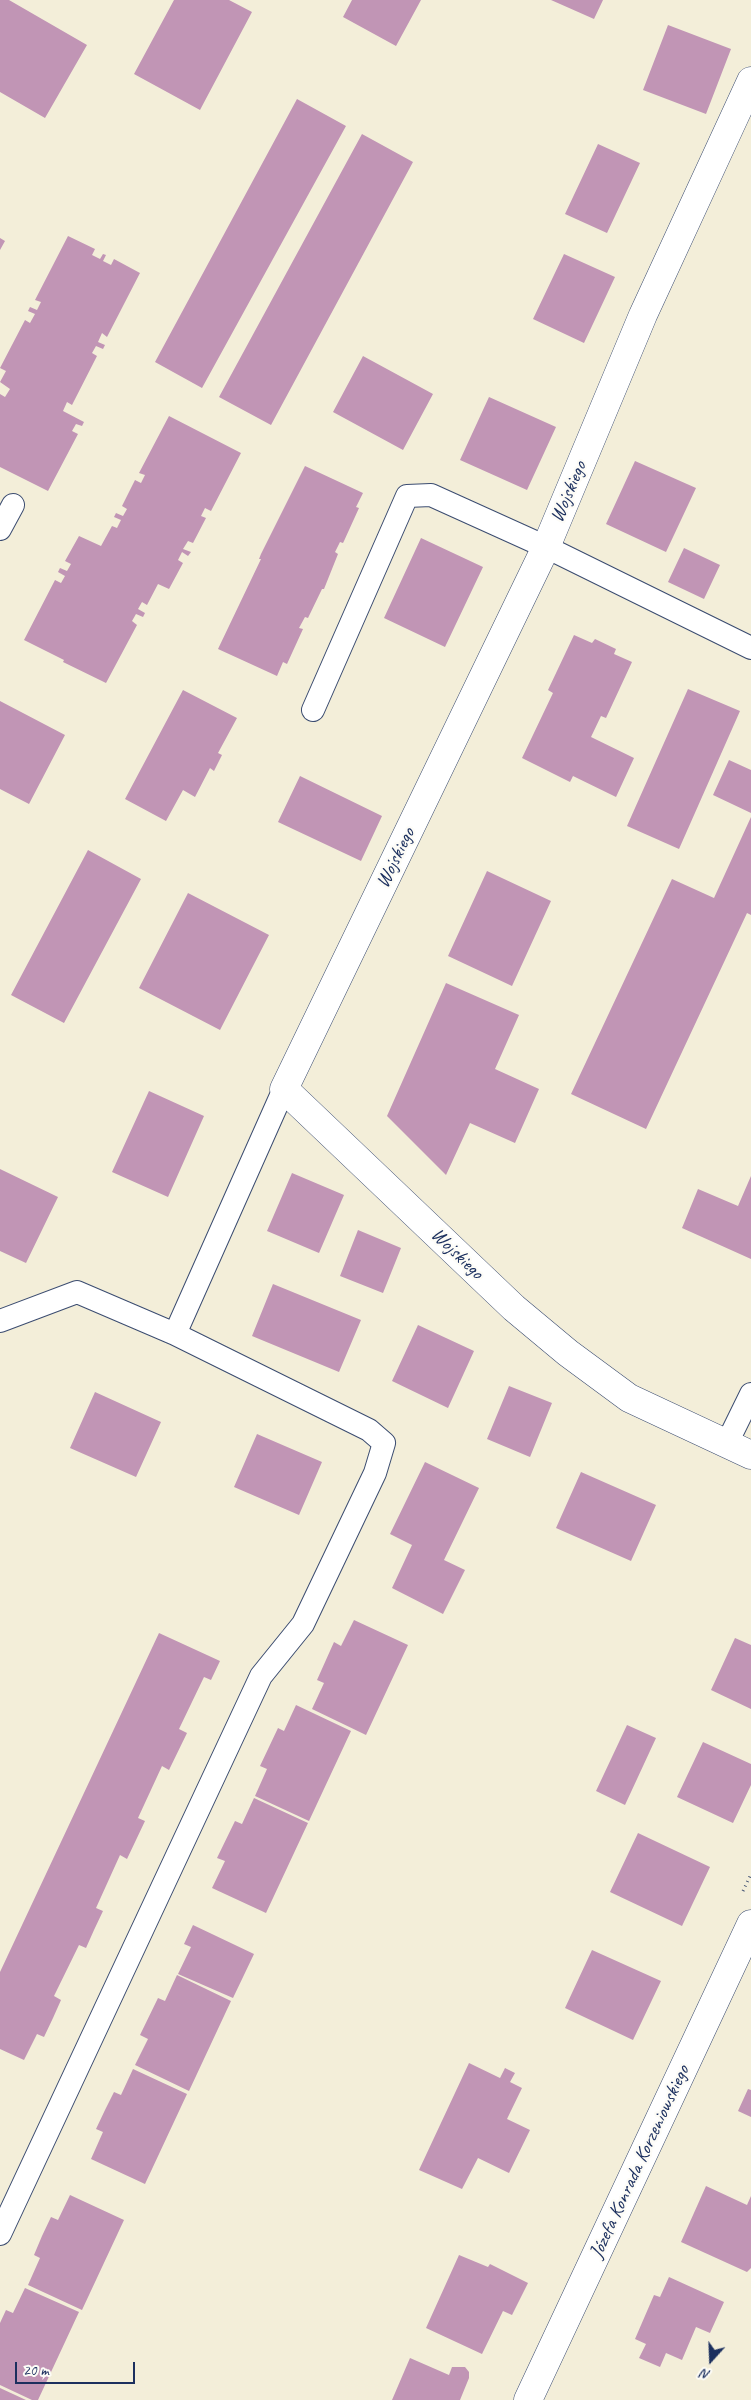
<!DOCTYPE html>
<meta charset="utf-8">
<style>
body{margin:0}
#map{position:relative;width:751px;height:2400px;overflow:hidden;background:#f3eed9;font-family:Caveat,sans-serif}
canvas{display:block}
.north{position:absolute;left:686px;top:2335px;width:50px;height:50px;-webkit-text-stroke:4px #fdfcf7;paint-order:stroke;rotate:200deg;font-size:14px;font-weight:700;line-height:20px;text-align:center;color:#1b2f5e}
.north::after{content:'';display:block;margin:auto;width:18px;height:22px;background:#1b2f5e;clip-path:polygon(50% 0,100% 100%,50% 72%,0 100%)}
.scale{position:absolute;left:15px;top:2362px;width:120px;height:22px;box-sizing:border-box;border:2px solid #1b2f5e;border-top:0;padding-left:6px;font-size:15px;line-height:18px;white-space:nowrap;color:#1b2f5e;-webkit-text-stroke:4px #fdfcf7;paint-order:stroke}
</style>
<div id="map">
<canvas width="751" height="2400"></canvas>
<div class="north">N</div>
<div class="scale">20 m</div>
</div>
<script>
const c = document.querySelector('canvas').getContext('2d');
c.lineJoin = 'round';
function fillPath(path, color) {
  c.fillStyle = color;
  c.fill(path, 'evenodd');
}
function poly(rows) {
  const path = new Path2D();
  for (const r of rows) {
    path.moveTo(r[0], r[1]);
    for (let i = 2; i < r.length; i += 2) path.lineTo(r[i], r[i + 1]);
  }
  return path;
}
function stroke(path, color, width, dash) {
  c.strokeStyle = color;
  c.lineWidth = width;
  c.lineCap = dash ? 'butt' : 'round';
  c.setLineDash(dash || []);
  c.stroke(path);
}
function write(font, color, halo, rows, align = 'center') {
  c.font = font + ' Caveat,sans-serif';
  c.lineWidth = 4.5;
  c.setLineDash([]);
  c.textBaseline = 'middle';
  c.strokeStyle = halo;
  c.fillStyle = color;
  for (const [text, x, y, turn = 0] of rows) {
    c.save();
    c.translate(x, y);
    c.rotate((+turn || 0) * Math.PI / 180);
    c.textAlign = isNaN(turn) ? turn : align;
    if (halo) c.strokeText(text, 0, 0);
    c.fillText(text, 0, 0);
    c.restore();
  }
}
fillPath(poly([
 [0,0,9,0,87,45,45,118,0,92],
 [174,0,229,0,252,12,200,110,134,74],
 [352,0,421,0,396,46,343,17],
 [551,0,603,0,594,19],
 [668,25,731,49,706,114,643,90],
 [297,99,346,126,202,388,155,362],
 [362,134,413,162,271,425,219,397],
 [598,144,640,163,607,233,565,214],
 [68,236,95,249,92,255,100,259,103,254,106,255,103,261,111,265,114,259,140,273,107,337,102,333,98,342,105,345,103,349,96,346,92,353,97,356,72,405,67,402,63,411,84,422,82,426,76,424,72,431,78,434,48,491,0,467,0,394,5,397,10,389,0,382,6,371,0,368,25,320,30,323,35,314,28,311,30,307,37,310,41,302,35,300],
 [0,238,5,241,0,250],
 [564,254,615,277,584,343,533,319],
 [363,356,433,394,403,450,333,412],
 [489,397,556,427,527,490,460,460],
 [169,416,241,453,211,511,205,508,201,516,206,518,193,543,188,541,183,549,191,552,188,556,182,552,178,560,183,563,169,589,158,584,147,605,142,602,138,609,145,613,143,617,136,614,132,621,137,625,106,683,63,662,64,660,24,640,55,580,61,583,65,576,58,572,60,568,67,571,71,564,65,561,79,536,101,546,112,526,117,528,121,520,114,517,116,513,123,516,127,509,122,506,135,480,141,483,145,475,139,473],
 [635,461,696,488,666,552,606,524],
 [305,466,363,493,356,507,359,508,344,541,343,543,340,542,335,552,338,554,324,589,322,589,308,618,305,617,299,628,303,629,287,664,283,662,277,676,218,649,261,559,259,559,261,554],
 [421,538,483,567,445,647,384,618],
 [684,548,720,565,704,599,668,582],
 [574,635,592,643,595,639,616,649,614,654,632,662,606,718,601,716,591,737,634,758,616,797,573,776,570,782,522,758,553,693,548,690],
 [688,689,740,711,679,849,627,826],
 [183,690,237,718,218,753,222,755,214,771,210,768,195,797,183,790,166,821,125,799],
 [0,701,65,735,29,804,0,789],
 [729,760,751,770,751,813,713,795],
 [300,776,382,816,361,861,278,822],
 [751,817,751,915,747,913,646,1129,571,1094,672,879,714,898],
 [88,850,141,879,64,1023,11,995],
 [487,871,551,901,512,986,448,956],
 [188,893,269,935,220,1030,139,988],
 [446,983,519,1015,495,1069,539,1089,515,1143,470,1123,446,1175,387,1116],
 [149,1091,204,1116,168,1197,112,1172],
 [0,1169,58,1197,26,1263,0,1251],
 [292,1173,344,1195,319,1253,267,1231],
 [751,1176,751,1259,682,1228,698,1189,738,1206],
 [358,1230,401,1248,383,1293,340,1276],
 [273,1284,361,1320,339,1372,252,1336],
 [418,1325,474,1351,448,1408,392,1381],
 [509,1386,552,1403,530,1457,487,1439],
 [95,1392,161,1422,136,1477,70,1448],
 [257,1434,322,1462,299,1515,234,1487],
 [425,1462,479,1488,444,1560,465,1570,443,1614,392,1588,412,1545,390,1534],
 [581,1472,656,1505,631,1561,556,1528],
 [354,1620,408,1645,366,1735,312,1709,324,1683,317,1680,334,1642,341,1646],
 [159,1633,220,1661,211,1680,204,1677,179,1729,187,1733,169,1770,162,1766,138,1818,145,1821,127,1859,120,1855,96,1908,103,1911,94,1930,86,1948,79,1945,54,1996,61,2000,53,2018,44,2037,37,2034,24,2060,0,2049,0,1972],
 [735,1638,751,1645,751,1709,711,1690],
 [296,1705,351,1731,309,1821,255,1796,267,1769,260,1766,278,1728,284,1731],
 [627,1725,656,1738,625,1805,596,1791],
 [703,1742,751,1764,751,1785,733,1823,677,1797],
 [254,1798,308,1823,266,1913,212,1888,225,1861,217,1858,235,1821,242,1824],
 [638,1833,710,1867,682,1926,610,1892],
 [193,1925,254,1954,233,1998,178,1974,191,1947,184,1944],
 [592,1950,661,1981,633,2040,565,2008],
 [177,1975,231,2001,189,2091,135,2065,148,2039,140,2035,158,1998,165,2001],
 [469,2063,500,2078,505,2068,515,2073,510,2082,522,2088,507,2119,530,2130,509,2173,478,2158,462,2189,419,2170],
 [133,2069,187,2094,145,2184,91,2159,103,2132,96,2129,105,2110,114,2092,121,2095],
 [748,2089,751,2090,751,2117,738,2111],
 [706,2186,747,2205,751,2196,751,2268,747,2272,681,2242],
 [70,2195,124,2220,82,2310,28,2285,40,2258,34,2255,42,2236,51,2217,58,2220],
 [459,2255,488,2267,490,2264,528,2283,512,2315,503,2311,482,2354,426,2328],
 [669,2277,724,2302,710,2333,696,2327,682,2360,666,2353,660,2367,639,2358,646,2344,635,2339,654,2295,660,2297],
 [25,2288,79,2312,38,2400,32,2400,0,2385,0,2323,6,2310,13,2313],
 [410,2358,449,2375,452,2367,465,2367,469,2372,469,2378,460,2400,392,2400],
 [0,2388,26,2400,0,2400]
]), '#c195b5');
const lane = poly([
 [0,529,13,505],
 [313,710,407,496,431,495,546,547,751,648],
 [0,1321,77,1292,175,1334,284,1089],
 [727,1443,751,1394],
 [0,2234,261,1676,303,1624,375,1473,384,1443,369,1430,175,1334]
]);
const street = poly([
 [751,81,643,315,546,547,284,1089,514,1308,568,1353,629,1398,751,1455],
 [528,2400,751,1924]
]);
stroke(lane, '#3b4c70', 24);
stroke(street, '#3b4c70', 29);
stroke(poly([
 [743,1891,751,1874]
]), '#3b4c70', 3, [1, 4]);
stroke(lane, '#fff', 22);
stroke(street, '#fff', 28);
write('20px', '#1b2f5e', '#fdfcf7', [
 ["Wojskiego",569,492,-67],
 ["Wojskiego",396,858,-64],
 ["Wojskiego",457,1254,44],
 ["Józefa Konrada Korzeniowskiego",640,2162,-65]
]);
</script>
